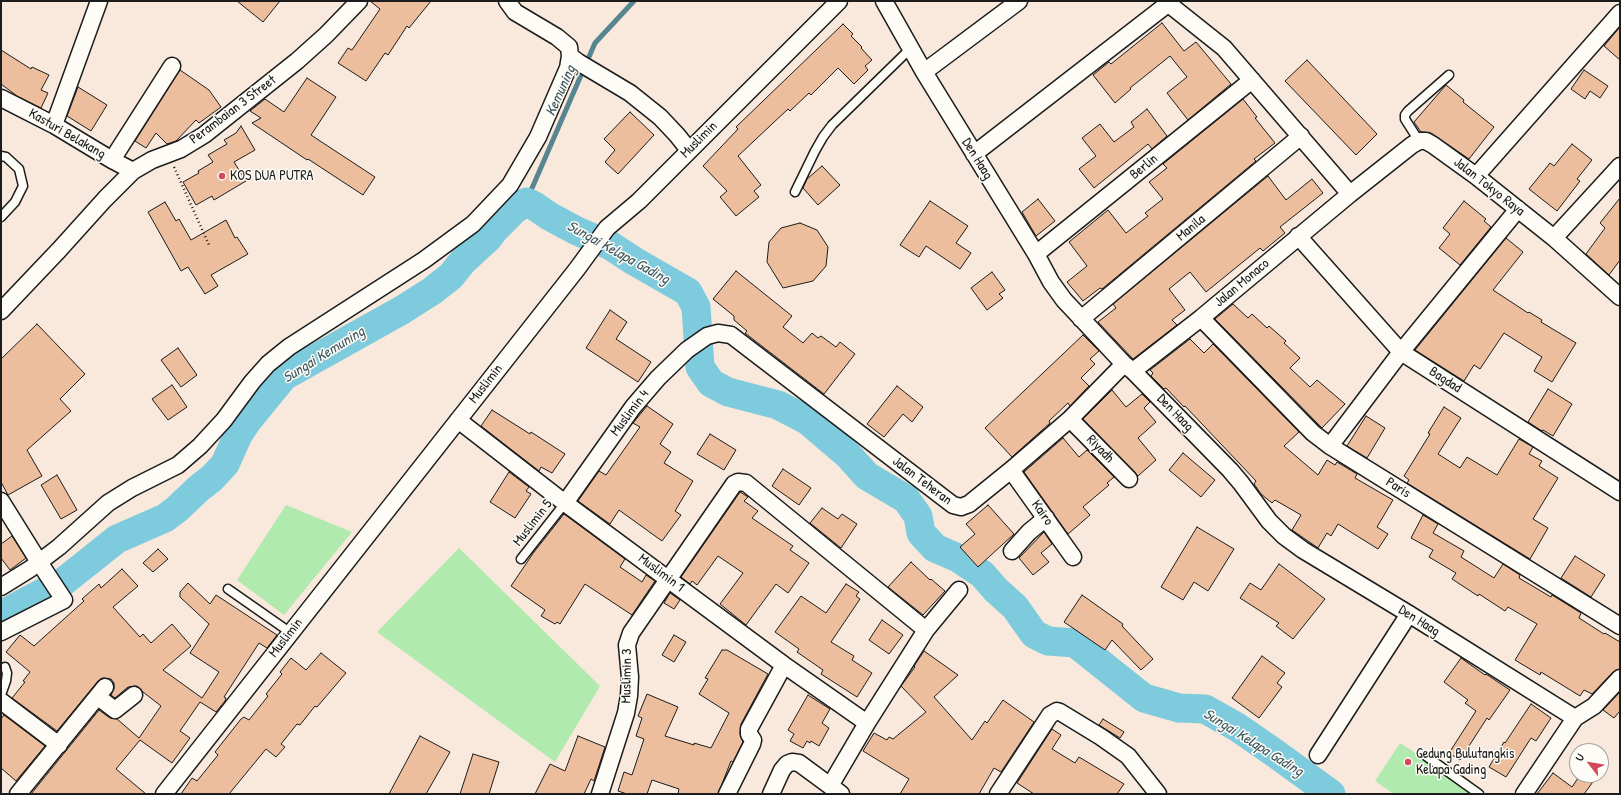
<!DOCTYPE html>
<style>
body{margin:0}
#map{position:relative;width:1621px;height:795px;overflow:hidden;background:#f8e9dc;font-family:"Patrick Hand",sans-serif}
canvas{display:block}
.frame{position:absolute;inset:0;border:2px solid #1c1c1c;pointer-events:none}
.north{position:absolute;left:1569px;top:743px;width:40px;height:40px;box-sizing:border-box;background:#fdfcf7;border:1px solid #a3a29f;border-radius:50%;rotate:301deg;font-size:11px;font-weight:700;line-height:16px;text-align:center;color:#1c1c1c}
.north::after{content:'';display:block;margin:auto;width:14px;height:18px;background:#d1495b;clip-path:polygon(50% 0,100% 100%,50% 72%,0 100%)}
</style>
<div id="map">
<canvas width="1621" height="795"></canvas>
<div class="frame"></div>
<div class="north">U</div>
</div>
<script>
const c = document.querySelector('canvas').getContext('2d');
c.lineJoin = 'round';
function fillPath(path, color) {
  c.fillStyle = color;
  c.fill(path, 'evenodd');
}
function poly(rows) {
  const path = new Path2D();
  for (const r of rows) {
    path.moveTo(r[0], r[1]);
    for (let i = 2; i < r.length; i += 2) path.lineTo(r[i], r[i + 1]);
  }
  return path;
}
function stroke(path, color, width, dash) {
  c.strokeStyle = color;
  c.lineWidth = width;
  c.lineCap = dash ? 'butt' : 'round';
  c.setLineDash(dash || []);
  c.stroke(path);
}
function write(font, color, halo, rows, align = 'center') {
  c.font = font + ' "Patrick Hand",sans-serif';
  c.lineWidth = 3;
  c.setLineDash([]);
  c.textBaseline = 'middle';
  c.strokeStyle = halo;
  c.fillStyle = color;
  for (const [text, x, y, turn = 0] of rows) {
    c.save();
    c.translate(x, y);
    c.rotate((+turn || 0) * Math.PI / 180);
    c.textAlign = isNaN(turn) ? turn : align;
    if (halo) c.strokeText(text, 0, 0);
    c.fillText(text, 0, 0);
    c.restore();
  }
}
fillPath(poly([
 [286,505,352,532,284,615,237,580],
 [459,548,600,686,555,762,377,632],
 [1400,743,1472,790,1470,794,1394,794,1375,781]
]), '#b0eaae');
stroke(poly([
 [526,202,595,43,634,1]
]), '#578590', 5);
stroke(poly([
 [1,615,63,582,117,539,165,518,177,509,198,489,212,478,225,464,238,435,248,420,284,376,402,310,432,291,451,276,463,261,488,238,494,230,514,210,526,202,533,205,549,216,575,230,611,246,634,261,688,292,696,307,700,367,711,383,728,392,778,405,807,420,848,455,867,476,906,499,918,516,921,533,935,548,958,558,982,574,996,590,1015,607,1034,634,1048,641,1075,643,1144,698,1179,708,1205,709,1237,727,1276,754,1331,794]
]), '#7fcbde', 29);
const building = poly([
 [237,1,280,1,263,22,237,1],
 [370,1,431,1,409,28,407,26,388,55,385,53,366,81,338,63,348,48,352,50,380,9,370,1],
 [1162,23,1184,51,1196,42,1231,84,1188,120,1167,93,1187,77,1170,56,1130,88,1131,89,1115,103,1093,75,1109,62,1111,64,1162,23],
 [843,24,853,34,851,36,862,47,861,48,872,60,865,66,868,70,854,84,838,68,811,95,809,93,790,111,788,109,738,156,761,185,754,191,759,197,736,216,720,197,727,191,703,166,738,129,736,127,843,24],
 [1620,27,1620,60,1604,46,1620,27],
 [1,50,31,69,32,67,49,75,41,90,48,93,41,108,17,96,1,84,1,50],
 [1307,60,1377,134,1356,155,1285,81,1307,60],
 [180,70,209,90,221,107,199,123,196,120,176,141,167,144,156,133,146,148,135,141,180,70],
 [1584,70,1608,86,1600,98,1590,91,1585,99,1571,89,1584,70],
 [307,78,336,97,311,135,375,177,363,195,308,159,307,160,252,123,261,118,250,111,265,99,284,112,307,78],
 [1446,85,1464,100,1463,102,1494,127,1469,159,1431,133,1421,132,1414,122,1446,85],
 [78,87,107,105,91,131,67,116,78,87],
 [1243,99,1257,117,1255,118,1275,143,1254,159,1256,161,1102,289,1100,288,1083,301,1067,282,1087,266,1069,242,1108,210,1126,233,1148,216,1145,213,1163,199,1149,182,1167,168,1163,164,1243,99],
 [1147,109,1167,136,1152,149,1148,144,1094,188,1079,169,1096,156,1082,138,1100,124,1114,142,1134,127,1131,122,1147,109],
 [630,112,654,135,618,174,605,162,615,150,604,139,630,112],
 [241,126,255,150,234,162,246,181,214,200,212,196,196,205,183,182,199,173,198,171,213,162,208,155,227,144,224,140,236,133,241,126],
 [1572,144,1592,160,1577,179,1580,181,1557,211,1529,189,1550,163,1554,166,1572,144],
 [822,166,840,185,818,205,803,188,807,179,822,166],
 [1268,176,1286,200,1312,179,1323,193,1280,227,1285,233,1263,251,1260,248,1206,292,1190,272,1169,289,1185,310,1172,320,1177,325,1133,359,1098,322,1116,308,1113,304,1268,176],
 [1620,198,1620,260,1609,275,1586,254,1605,228,1600,223,1620,198],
 [1038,199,1055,221,1036,236,1022,212,1038,199],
 [930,201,968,226,956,243,971,253,960,269,926,246,919,257,900,245,930,201],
 [1464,201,1486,219,1484,221,1491,227,1460,265,1439,248,1450,234,1443,228,1464,201],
 [165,202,176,221,179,219,191,240,226,220,235,238,237,237,248,254,211,275,218,286,205,294,188,267,181,271,148,212,165,202],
 [800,223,817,230,828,247,826,266,813,281,783,288,767,262,769,242,781,228,800,223],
 [1506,238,1523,252,1493,290,1528,313,1529,312,1542,320,1541,322,1576,343,1552,382,1534,371,1542,357,1504,333,1480,369,1474,365,1464,381,1415,350,1506,238],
 [736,271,792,316,783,327,803,343,812,333,818,338,821,336,836,347,840,342,855,354,824,394,745,333,747,331,734,320,734,316,713,299,736,271],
 [992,272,1005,290,999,294,1003,298,987,310,971,288,992,272],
 [1233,304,1248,318,1252,314,1267,328,1269,326,1286,341,1284,343,1300,358,1290,368,1310,387,1317,380,1345,404,1322,428,1215,319,1233,304],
 [610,310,627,322,616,339,651,362,638,382,586,348,610,310],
 [37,324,85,374,60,399,71,411,27,450,42,476,8,495,1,482,1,359,37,324],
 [1083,335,1099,351,1090,359,1095,364,1081,378,1089,386,1070,406,1068,403,1049,421,1050,423,1012,457,985,428,1083,335],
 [1190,339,1204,353,1213,344,1299,432,1284,446,1318,475,1327,460,1335,465,1337,462,1357,474,1355,478,1393,500,1377,527,1388,534,1378,549,1338,524,1331,536,1327,533,1318,548,1292,530,1301,515,1275,500,1272,503,1261,494,1254,484,1256,481,1185,406,1184,407,1166,388,1164,389,1151,376,1153,373,1150,370,1190,339],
 [178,348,197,375,181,387,161,360,178,348],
 [172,385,187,407,168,420,152,399,172,385],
 [897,386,923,407,912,422,903,414,884,437,867,424,897,386],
 [1548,389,1572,404,1553,436,1543,430,1542,431,1528,422,1548,389],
 [1112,390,1126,407,1142,394,1150,402,1144,408,1156,422,1138,438,1156,460,1138,476,1083,419,1112,390],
 [647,406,673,424,660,444,671,452,664,463,693,481,675,511,681,515,662,541,619,510,610,524,578,501,599,471,606,475,640,427,633,423,647,406],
 [1444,407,1461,418,1438,454,1460,468,1467,457,1497,475,1519,439,1533,447,1529,454,1542,461,1539,466,1558,478,1533,519,1548,528,1530,559,1407,483,1409,480,1404,476,1430,434,1428,433,1444,407],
 [492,410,530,434,531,432,565,454,552,473,541,467,539,471,481,426,492,410],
 [1366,416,1385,428,1367,458,1347,446,1366,416],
 [710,434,736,450,724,470,697,454,710,434],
 [1063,438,1079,457,1087,450,1114,477,1107,483,1109,485,1083,507,1090,515,1068,534,1024,472,1063,438],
 [1183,453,1215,480,1201,497,1169,470,1183,453],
 [783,469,811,488,799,505,772,486,783,469],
 [509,472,529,487,526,491,531,494,515,518,490,502,509,472],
 [57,475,77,510,61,519,41,485,57,475],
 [740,492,748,497,744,501,758,511,752,518,793,546,790,550,809,563,788,593,776,584,746,625,720,604,743,573,718,556,697,585,692,581,690,584,681,577,740,492],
 [988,505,1014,534,978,567,960,547,975,534,966,524,988,505],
 [822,508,838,519,842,514,857,524,841,548,810,523,822,508],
 [564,514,625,559,620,567,642,582,646,575,655,581,632,615,585,584,560,624,557,622,555,624,541,616,545,610,511,586,534,552,564,514],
 [1423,515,1438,524,1433,533,1464,551,1461,557,1494,578,1503,564,1520,575,1519,578,1551,597,1552,595,1581,613,1579,618,1604,634,1605,633,1620,642,1620,669,1613,672,1592,694,1584,690,1580,696,1541,672,1540,675,1515,660,1537,624,1508,607,1505,611,1479,594,1478,596,1452,579,1456,573,1429,557,1433,550,1411,538,1423,515],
 [1197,527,1234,549,1208,591,1194,582,1183,600,1161,587,1197,527],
 [1044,532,1052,544,1041,553,1049,562,1033,575,1019,558,1044,532],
 [12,536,26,558,10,570,1,558,1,544,12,536],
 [158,549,168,559,153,572,143,563,158,549],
 [1575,556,1605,575,1591,597,1561,578,1575,556],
 [911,562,930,580,931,579,945,591,923,615,888,587,911,562],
 [1279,564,1325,599,1293,639,1276,626,1279,623,1240,598,1250,583,1261,590,1279,564],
 [122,569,138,586,113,607,140,637,143,634,151,643,172,624,191,646,163,670,202,698,219,672,190,653,209,624,180,597,180,592,188,583,210,604,216,595,277,635,267,648,259,643,224,697,226,698,225,701,216,712,200,702,180,731,190,738,172,763,140,740,116,769,146,794,31,794,99,710,110,718,117,719,139,738,161,706,143,692,137,686,128,687,115,698,111,695,114,689,114,683,111,679,102,678,98,681,57,731,12,698,25,682,23,681,30,672,6,652,20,635,34,646,84,601,82,599,99,584,101,588,122,569],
 [846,584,859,592,856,596,860,599,831,642,854,656,852,660,872,673,857,697,821,674,823,670,797,652,799,649,775,632,801,596,826,613,846,584],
 [670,593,680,600,674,609,664,603,670,593],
 [1082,595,1123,624,1122,626,1153,659,1141,670,1112,640,1105,650,1064,622,1082,595],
 [882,620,903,635,889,654,869,640,882,620],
 [674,635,686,642,674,662,662,655,674,635],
 [722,650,727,650,768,674,741,724,740,734,743,742,733,762,731,761,718,794,678,794,679,789,652,780,647,794,627,794,618,791,624,772,632,775,644,739,636,736,642,718,638,716,647,694,678,707,665,736,694,745,694,743,711,748,729,713,699,694,708,679,705,678,722,650],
 [924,651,958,675,934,697,972,740,985,721,987,723,1003,700,1034,722,1001,772,994,768,979,794,900,794,909,779,863,751,874,733,887,740,889,737,893,739,926,712,901,686,915,667,914,666,924,651],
 [321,653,346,673,317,707,315,706,300,725,297,724,281,744,285,747,276,757,266,749,229,794,181,794,192,778,197,781,218,755,215,752,241,719,244,717,249,720,268,696,266,694,282,674,280,672,291,658,306,670,321,653],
 [1262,656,1285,673,1277,683,1282,687,1259,718,1232,698,1262,656],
 [1461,658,1485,675,1486,674,1510,690,1489,720,1487,718,1460,760,1449,753,1476,711,1465,703,1468,700,1444,682,1461,658],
 [1620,692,1620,711,1614,718,1603,710,1620,692],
 [808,695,830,709,822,723,829,728,819,746,811,741,810,743,807,741,803,748,790,741,794,734,788,730,808,695],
 [1531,704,1551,718,1536,741,1531,738,1506,777,1489,767,1504,742,1505,743,1531,704],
 [4,715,45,746,16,781,1,768,1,719,4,715],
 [1103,719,1124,732,1120,738,1099,725,1103,719],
 [1052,729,1061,735,1052,749,1075,763,1079,757,1124,784,1117,794,1034,794,1017,783,1052,729],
 [420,736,450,752,426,794,389,794,420,736],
 [578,736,605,747,594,781,591,779,584,794,535,794,550,764,565,771,578,736],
 [473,754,499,762,489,794,460,794,473,754],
 [1553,773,1572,787,1580,775,1598,775,1584,794,1537,794,1553,773]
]);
fillPath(building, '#edbe9d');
stroke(building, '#1c1c1c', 1);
const lane = poly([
 [1419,141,1405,119,1405,115,1408,111,1449,75],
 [1,156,6,157,19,169,23,186,15,202,1,217],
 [795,192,815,151,823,137,832,125,911,48],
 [521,559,565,503],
 [228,589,291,633],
 [1,695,6,681,7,673,5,667],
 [1426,756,1479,794]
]);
const street = poly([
 [884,1,924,72,1036,254,1051,282,1064,300,1124,364,1133,371,1230,470,1241,483,1269,521,1284,536,1303,550,1409,614,1575,718],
 [1165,1,1224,48,1350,194],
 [570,56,578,62,630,93,660,117,677,135,689,150],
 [924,72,1019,1],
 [1,98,54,125,112,160,133,171],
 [54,125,99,1],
 [974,154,1169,3],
 [112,160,172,66],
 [1476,176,1620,13],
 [1298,236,1401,352,1620,492],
 [1554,238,1620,166],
 [1036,254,1252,80],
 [1,311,59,250,105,199,133,171,152,160,181,149,204,135,297,61,326,35,359,1],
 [1201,318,1313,433,1330,446,1620,626],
 [1081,319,1301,136],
 [1133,371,1201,318,1350,194,1412,145,1419,141,1426,141,1433,145,1476,176,1554,238,1620,297],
 [1070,419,1129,479],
 [458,420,565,503,784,665,867,723],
 [1330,446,1401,352,1518,209],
 [1011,470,1073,557],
 [1,501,39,562,64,600,1,632],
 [565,503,633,407,658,378,687,350,707,336,718,333,731,335,953,505,961,507,969,504,1011,470,1070,419,1124,364],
 [1012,551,1029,532,1046,518],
 [1,587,30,569,59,547,108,503,132,488,178,465,200,446,224,420,252,382,268,364,289,347,424,260,473,224,510,185,538,137,568,68,570,56,569,47,557,37,515,12,507,1],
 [98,697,115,710,134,695],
 [1,701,59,745],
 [1318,755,1409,614],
 [830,786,867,723,926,630,959,590],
 [18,794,105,687],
 [164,794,577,269,607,228,639,201,839,1],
 [600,794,626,713,629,696,630,677,627,645,631,633,734,484,738,482,746,483,926,630],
 [727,794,752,744,753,740,749,734,749,729,784,665],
 [771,794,782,770,787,764,792,762,799,763,841,794],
 [998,794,1050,715,1057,711,1060,712,1101,737,1128,756,1158,794],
 [1524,794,1575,718,1594,706,1620,678]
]);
stroke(lane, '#1c1c1c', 11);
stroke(street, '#1c1c1c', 19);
stroke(poly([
 [174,167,210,247]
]), '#1c1c1c', 2.5, [1, 3]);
stroke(lane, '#fdfcf7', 8);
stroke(street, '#fdfcf7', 16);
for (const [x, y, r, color] of [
 [222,176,4,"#d1495b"],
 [1408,762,4,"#d1495b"]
]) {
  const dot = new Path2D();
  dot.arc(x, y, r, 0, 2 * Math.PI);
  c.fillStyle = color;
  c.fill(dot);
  stroke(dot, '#fdfcf7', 1.5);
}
write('14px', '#1c1c1c', '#fdfcf7', [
 ["Perambaian 3 Street",233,110,-37],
 ["Kasturi Belakang",67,134,30],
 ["Muslimin",699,140,-45],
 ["Den Haag",977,159,58],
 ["Berlin",1144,167,-39],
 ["Jalan Tokyo Raya",1489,187,38],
 ["Manila",1191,228,-40],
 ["Jalan Monaco",1242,283,-40],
 ["Bagdad",1445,380,33],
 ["Muslimin",486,384,-52],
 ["Muslimin 4",630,413,-53],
 ["Den Haag",1175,413,46],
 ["Riyadh",1100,449,46],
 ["Jalan Teheran",922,481,37],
 ["Paris",1398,488,32],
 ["Kairo",1042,513,55],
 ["Muslimin 5",533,523,-52],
 ["Muslimin 1",661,573,37],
 ["Den Haag",1419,621,32],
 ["Muslimin",286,638,-52],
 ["Muslimin 3",627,676,-89]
]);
write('14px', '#1c1c1c', '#fdfcf7', [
 ["KOS DUA PUTRA",230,176],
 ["Gedung Bulutangkis",1416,754],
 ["Kelapa Gading",1416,770]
], 'left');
write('italic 15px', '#3f5960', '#fdfcf7', [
 ["Kemuning",561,91,-66],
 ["Sungai Kelapa Gading",618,253,29],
 ["Sungai Kemuning",324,355,-32],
 ["Sungai Kelapa Gading",1253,743,32]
]);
</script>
